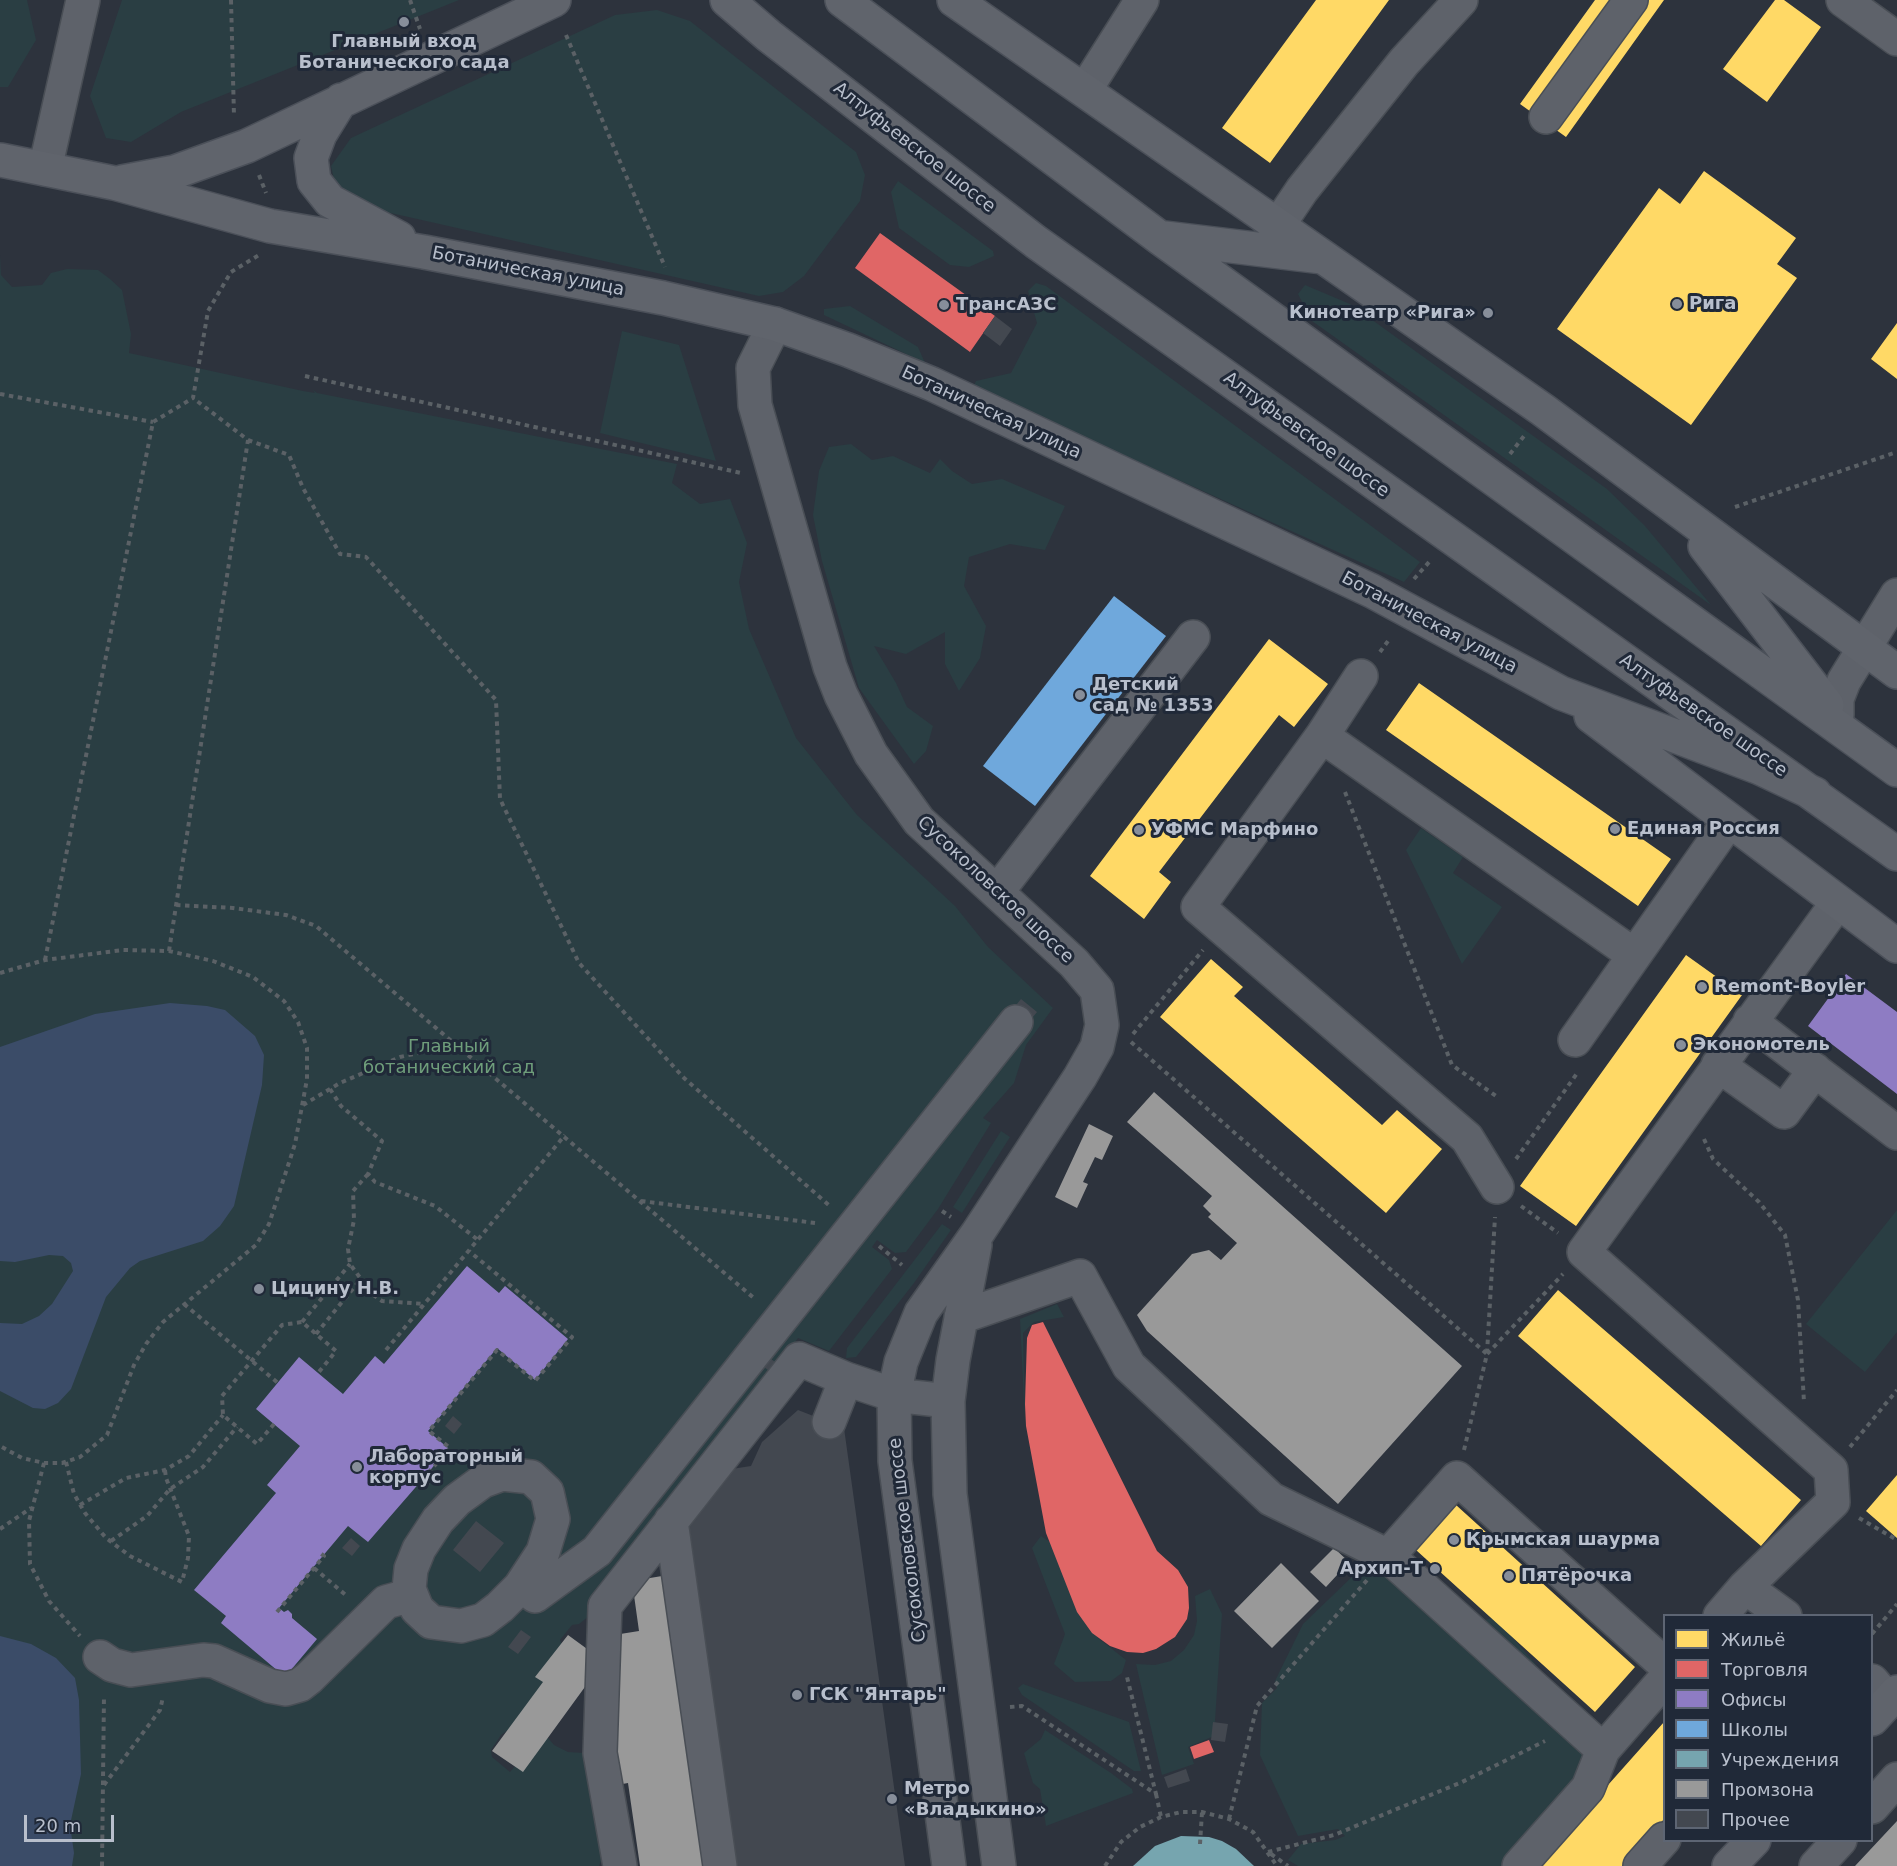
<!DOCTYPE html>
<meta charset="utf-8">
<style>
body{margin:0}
#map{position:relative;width:1897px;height:1866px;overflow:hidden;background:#2d333d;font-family:"DejaVu Sans",sans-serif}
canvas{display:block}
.legend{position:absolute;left:1663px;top:1614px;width:210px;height:228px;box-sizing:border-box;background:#202938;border:2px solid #5d6573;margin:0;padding:8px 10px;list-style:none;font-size:18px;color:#b8bfcc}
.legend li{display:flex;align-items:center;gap:12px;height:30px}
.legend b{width:30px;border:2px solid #5d6573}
.scale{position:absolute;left:24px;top:1815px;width:90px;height:27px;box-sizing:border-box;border:3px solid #b8bfcc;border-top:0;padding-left:8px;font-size:18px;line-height:21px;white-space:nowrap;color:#b8bfcc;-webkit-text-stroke:4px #202938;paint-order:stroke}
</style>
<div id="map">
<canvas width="1897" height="1866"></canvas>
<ul class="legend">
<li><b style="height:16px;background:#ffd966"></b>Жильё</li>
<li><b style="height:16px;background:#e06666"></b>Торговля</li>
<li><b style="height:16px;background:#8e7cc3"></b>Офисы</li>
<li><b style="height:16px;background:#6fa8dc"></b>Школы</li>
<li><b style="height:16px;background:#76a5af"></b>Учреждения</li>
<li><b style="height:16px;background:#999"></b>Промзона</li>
<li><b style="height:16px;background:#434850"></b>Прочее</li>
</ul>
<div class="scale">20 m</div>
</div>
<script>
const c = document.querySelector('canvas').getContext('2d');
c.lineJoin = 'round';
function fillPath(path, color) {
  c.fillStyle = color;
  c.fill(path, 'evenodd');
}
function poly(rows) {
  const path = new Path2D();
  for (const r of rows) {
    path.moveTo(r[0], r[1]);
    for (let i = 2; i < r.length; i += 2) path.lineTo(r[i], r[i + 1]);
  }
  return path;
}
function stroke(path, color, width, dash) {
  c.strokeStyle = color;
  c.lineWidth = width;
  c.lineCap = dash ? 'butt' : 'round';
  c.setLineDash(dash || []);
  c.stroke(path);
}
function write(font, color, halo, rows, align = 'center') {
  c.font = font + ' "DejaVu Sans",sans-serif';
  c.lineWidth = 6;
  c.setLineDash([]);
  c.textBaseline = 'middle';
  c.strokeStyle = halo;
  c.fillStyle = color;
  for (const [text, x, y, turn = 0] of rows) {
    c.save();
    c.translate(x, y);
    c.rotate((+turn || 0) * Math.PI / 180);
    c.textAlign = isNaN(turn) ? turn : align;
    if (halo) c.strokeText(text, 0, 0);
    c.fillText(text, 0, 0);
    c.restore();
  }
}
fillPath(poly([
 [0,0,27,0,36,40,8,87,0,87],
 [122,0,459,0,181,112,131,142,106,138,90,96],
 [657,10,690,21,856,152,865,175,860,201,804,276,783,292,759,296,364,207,336,188,331,166,351,138,615,15],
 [898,181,993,251,994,256,969,267,950,265,899,228,891,192],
 [0,255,1,275,12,287,42,285,51,273,67,269,98,270,110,279,122,290,131,334,129,353,303,391,315,393,313,390,317,393,677,464,672,483,700,504,730,499,747,543,739,582,749,629,796,738,857,815,955,906,988,947,1053,1008,1026,1045,1014,1083,983,1118,991,1123,938,1209,906,1252,895,1253,877,1240,872,1247,889,1260,892,1269,829,1351,798,1338,604,1604,579,1624,572,1625,560,1640,565,1650,531,1713,501,1735,491,1750,492,1757,510,1772,544,1733,554,1745,568,1752,584,1753,611,1838,599,1866,0,1866],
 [1036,283,1046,286,1420,562,1404,582,973,387,976,381,1011,373,1037,323,1028,291],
 [1305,285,1350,304,1607,489,1645,526,1711,605,1312,321,1298,294],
 [850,306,918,347,925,363,824,315,824,309],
 [622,331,679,345,716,461,600,433],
 [851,444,872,460,893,456,930,473,940,459,952,471,972,484,1002,479,1065,506,1045,550,1010,544,969,557,964,586,986,626,980,658,959,691,945,664,945,632,906,654,874,646,896,683,907,707,933,726,926,751,914,764,859,688,822,561,813,515,819,471,829,447],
 [1421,828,1463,857,1453,873,1502,907,1462,964,1406,850],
 [1001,1131,1010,1137,962,1213,953,1207],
 [1897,1210,1897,1332,1865,1372,1806,1324],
 [942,1224,951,1230,914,1283,856,1357,846,1358,847,1348],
 [1057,1304,1064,1317,1034,1322,1023,1333,1025,1423,1020,1319],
 [1041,1536,1053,1544,1057,1550,1098,1638,1126,1660,1122,1673,1111,1681,1075,1682,1054,1664,1065,1634,1032,1548],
 [1387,1570,1456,1629,1495,1617,1538,1667,1530,1694,1608,1735,1528,1866,1298,1866,1288,1860,1301,1844,1335,1840,1345,1836,1338,1829,1298,1836,1260,1755,1262,1703,1277,1688,1275,1681,1303,1624,1356,1573],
 [1210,1589,1222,1614,1214,1736,1188,1747,1194,1764,1162,1775,1136,1664,1155,1665,1171,1661,1184,1650,1194,1635,1197,1621,1195,1596],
 [1023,1684,1129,1722,1141,1771,1134,1771,1022,1695,1018,1688],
 [1045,1730,1111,1773,1132,1789,1133,1793,1046,1826,1040,1789,1033,1783,1024,1753,1041,1739]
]), '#2a3e43');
fillPath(poly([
 [170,1003,207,1006,225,1010,255,1036,264,1055,262,1085,234,1206,220,1226,203,1241,140,1261,130,1268,106,1297,71,1389,58,1403,45,1409,33,1408,0,1391,0,1323,22,1324,39,1316,52,1304,73,1271,71,1263,63,1256,49,1255,15,1262,0,1261,0,1047,95,1014],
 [0,1636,31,1644,56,1658,75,1678,79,1700,81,1774,70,1825,74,1853,72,1866,0,1866]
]), '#3b4c68');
fillPath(poly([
 [1316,0,1389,0,1270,163,1222,128],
 [1595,0,1664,0,1566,137,1520,104],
 [1775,0,1784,0,1821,27,1767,102,1723,69],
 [1704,171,1796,238,1777,264,1797,278,1691,425,1557,329,1659,188,1680,204],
 [1897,323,1897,379,1871,359],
 [1269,639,1328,684,1294,727,1279,715,1159,872,1171,882,1144,919,1090,876],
 [1419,683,1671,859,1638,906,1386,730],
 [1686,955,1742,995,1576,1226,1520,1186],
 [1211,959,1243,987,1234,996,1382,1125,1397,1110,1442,1149,1386,1213,1160,1017],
 [1558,1290,1801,1500,1761,1546,1518,1336],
 [1897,1475,1897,1538,1866,1511],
 [1456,1505,1635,1667,1595,1712,1416,1550],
 [1664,1722,1664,1819,1647,1839,1623,1866,1536,1866]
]), '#ffd966');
fillPath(poly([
 [880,233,995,316,970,352,855,268],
 [1043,1322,1157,1551,1178,1570,1188,1587,1189,1608,1187,1619,1175,1637,1156,1649,1143,1653,1127,1652,1110,1646,1092,1633,1077,1612,1046,1533,1026,1426,1025,1404,1027,1338,1032,1325],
 [1209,1740,1214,1752,1194,1759,1190,1747]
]), '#e06666');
fillPath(poly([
 [1846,974,1897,1012,1897,1094,1808,1026],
 [467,1266,499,1293,505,1286,568,1339,535,1380,497,1348,428,1431,448,1448,428,1473,368,1542,348,1526,279,1608,284,1612,288,1610,292,1614,292,1618,317,1639,285,1677,221,1623,226,1616,194,1590,276,1493,267,1485,300,1446,256,1409,299,1357,343,1394,375,1356,384,1364]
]), '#8e7cc3');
fillPath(poly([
 [1114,596,1166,636,1035,806,983,766]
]), '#6fa8dc');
fillPath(poly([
 [1181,1836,1209,1837,1222,1841,1236,1849,1254,1866,1133,1866,1155,1846]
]), '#76a5af');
fillPath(poly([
 [1154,1092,1462,1366,1338,1504,1147,1331,1137,1315,1192,1254,1209,1250,1221,1260,1237,1243,1208,1217,1211,1214,1203,1206,1212,1196,1127,1122],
 [1089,1124,1113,1136,1102,1160,1095,1157,1083,1182,1088,1184,1077,1208,1055,1197],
 [1334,1548,1349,1562,1326,1587,1310,1572],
 [1281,1563,1319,1601,1272,1648,1234,1611],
 [662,1576,703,1866,640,1866,628,1783,617,1785,614,1635,639,1631,632,1581],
 [568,1635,594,1654,590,1680,523,1772,492,1751,543,1682,535,1677],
 [1897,1821,1897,1866,1855,1866]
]), '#999');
fillPath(poly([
 [995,316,1012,329,1000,346,983,333],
 [1021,999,1037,1012,1024,1028,1008,1015],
 [767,1356,775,1362,768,1370,760,1364],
 [798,1410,844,1428,905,1866,737,1866,688,1517,725,1470,751,1466,762,1442],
 [453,1416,462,1424,454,1434,445,1426],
 [476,1521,504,1543,480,1572,453,1550],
 [351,1538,360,1546,352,1556,342,1548],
 [521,1630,531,1637,518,1654,508,1647],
 [1213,1722,1228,1724,1225,1742,1211,1740],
 [1186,1769,1190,1781,1168,1788,1164,1777]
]), '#434850');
const minor = poly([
 [1843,0,1897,39],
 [1085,90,1142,0],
 [1546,117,1631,0],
 [45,169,83,0],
 [1279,224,1302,190,1404,62,1461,0],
 [775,324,753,368,755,405,830,667,841,695,871,754,919,821,1074,963,1097,990,1102,1025,1097,1047,1080,1077,977,1234,921,1313,901,1362,894,1395,895,1461,949,1866],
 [1361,676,1322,736,1198,907,1467,1138,1497,1187],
 [1837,715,1837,699,1844,681,1897,595],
 [1322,736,1634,955],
 [997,892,1193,637],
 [1750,1021,1897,1133],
 [1575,1040,1729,821],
 [1718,1065,1784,1112,1815,1070],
 [975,1245,953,1360,948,1401,950,1494,999,1866],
 [961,1317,1080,1276,1129,1366,1271,1499,1388,1556,1603,1750],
 [829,1422,846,1379],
 [502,1474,531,1477,547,1492,553,1519,543,1552,520,1587,500,1607,483,1620,461,1626,431,1622,417,1609,409,1589,411,1569,419,1549,438,1520,457,1500,483,1481,502,1474],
 [671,1521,720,1866],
 [1388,1556,1457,1478,1664,1664],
 [522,1585,535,1596,597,1551,1016,1022],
 [1745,1587,1785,1616],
 [1720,1616,1745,1587,1833,1502,1831,1470,1584,1252,1838,902],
 [100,1657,112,1665,131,1670,203,1660,214,1661,270,1686,286,1689,300,1685,309,1678,386,1602,411,1595],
 [1872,1681,1889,1701],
 [1872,1807,1897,1779],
 [620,1866,600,1753,605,1606,799,1359,846,1379,894,1395,948,1401],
 [1519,1866,1588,1788,1603,1750,1664,1680],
 [1640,1866,1664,1839],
 [1816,1866,1840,1840]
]);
const major = poly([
 [727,0,769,36,1036,242,1897,854],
 [842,0,1160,238,1897,770],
 [954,0,1543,410,1897,672],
 [341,100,320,134,311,158,314,181,330,201,399,238],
 [0,160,114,183,270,226,424,252,663,298,775,324,848,350,932,384,1372,591,1561,693,1760,768,1815,794],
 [122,182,175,172,247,146,554,0],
 [1165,238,1322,257],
 [1705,546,1827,705],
 [1591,716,1897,946],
 [1872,1719,1897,1692],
 [1729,1866,1754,1840]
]);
stroke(minor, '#494e55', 36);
stroke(major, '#4b5059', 36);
stroke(poly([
 [231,0,234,116],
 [410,0,420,29],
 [566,35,665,267],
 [259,175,266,193],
 [305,376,741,473],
 [0,394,153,422],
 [248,440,289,455,303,488,340,554,366,557,496,700,500,799,579,963,684,1078,831,1207],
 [1510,454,1524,436],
 [1735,507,1897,452],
 [1414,579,1430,561],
 [1380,652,1388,641],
 [1345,792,1452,1065,1496,1096],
 [176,905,233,908,286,915,316,926,755,1299],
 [169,951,248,440,193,398],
 [45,960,153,422,193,398,208,311,231,272,259,255],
 [0,973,45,960,123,950,169,951,213,961,253,977,284,1001,298,1022,307,1048,307,1079,295,1144,269,1224,256,1245,163,1322,146,1344,134,1365,107,1435,80,1457,62,1463,44,1463,22,1458,0,1446],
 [1133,1034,1203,950],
 [1131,1042,1487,1354],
 [330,1089,341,1106,382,1141,368,1174,375,1182,435,1206,478,1240],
 [303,1105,340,1083,400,1057,432,1050,460,1049],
 [1704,1139,1713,1159,1759,1202,1785,1235,1798,1300,1804,1402],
 [1516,1159,1578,1072],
 [368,1174,353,1191,354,1220,348,1249,350,1264,372,1294,382,1301,425,1304],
 [641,1201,815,1223],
 [1521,1206,1558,1233],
 [942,1211,951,1217],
 [879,1246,902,1265],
 [184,1304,278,1383],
 [302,1322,350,1264],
 [316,1334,360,1280],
 [386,1350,565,1135],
 [1487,1353,1495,1217],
 [274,1424,257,1444,223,1415,222,1396,282,1325,302,1322,336,1351,318,1373],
 [1850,1447,1897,1390],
 [1464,1450,1487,1354,1563,1274],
 [66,1462,74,1494,85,1513,106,1538,130,1556,182,1582,188,1558,189,1536,166,1478,165,1470],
 [44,1463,29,1521,30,1564,49,1601,80,1636],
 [429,1485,422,1480,450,1448,429,1431,497,1350,535,1381,572,1337,469,1251],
 [80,1505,126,1478,165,1470,189,1456,223,1415],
 [1859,1518,1897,1540],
 [0,1529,31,1508],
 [111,1541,147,1516,170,1489,203,1467,237,1427],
 [314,1568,348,1597],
 [277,1612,324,1556,319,1552],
 [1872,1634,1897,1604],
 [1010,1707,1022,1706,1156,1794,1126,1673],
 [104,1785,160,1710,163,1697],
 [1156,1794,1161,1817],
 [1229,1819,1257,1706,1368,1579],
 [1200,1844,1202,1812],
 [1268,1852,1334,1835,1462,1782,1545,1741],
 [1271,1854,1288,1866],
 [102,1866,104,1695],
 [1105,1866,1121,1842,1140,1827,1161,1817,1181,1812,1202,1812,1229,1819,1253,1832,1277,1866]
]), '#5b6166', 4, [4.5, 4.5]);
stroke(minor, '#5e626a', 33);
stroke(major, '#60646c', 33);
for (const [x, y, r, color] of [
 [404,22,6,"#878e9a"],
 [1677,304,6,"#878e9a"],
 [944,305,6,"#878e9a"],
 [1488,313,6,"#878e9a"],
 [1080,695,6,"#878e9a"],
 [1615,829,6,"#878e9a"],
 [1139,830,6,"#878e9a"],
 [1702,987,6,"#878e9a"],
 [1681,1045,6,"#878e9a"],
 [259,1289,6,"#878e9a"],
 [357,1467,6,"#878e9a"],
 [1454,1540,6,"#878e9a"],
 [1435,1569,6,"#878e9a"],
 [1509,1576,6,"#878e9a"],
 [797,1695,6,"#878e9a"],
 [892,1799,6,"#878e9a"]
]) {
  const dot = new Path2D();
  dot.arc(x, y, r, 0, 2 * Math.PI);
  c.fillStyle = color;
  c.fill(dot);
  stroke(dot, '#202938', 2);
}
write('bold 18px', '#b8bfcc', '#202938', [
 ["Главный вход",404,42,"center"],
 ["Ботанического сада",404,63,"center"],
 ["Рига",1689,304],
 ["ТрансАЗС",956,305],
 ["Кинотеатр «Рига»",1476,313,"right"],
 ["Детский",1092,685],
 ["сад № 1353",1092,706],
 ["Единая Россия",1627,829],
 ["УФМС Марфино",1151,830],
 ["Remont-Boyler",1714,987],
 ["Экономотель",1693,1045],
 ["Цицину Н.В.",271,1289],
 ["Лабораторный",369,1457],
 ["корпус",369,1478],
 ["Крымская шаурма",1466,1540],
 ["Архип-Т",1423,1569,"right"],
 ["Пятёрочка",1521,1576],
 ["ГСК \"Янтарь\"",809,1695],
 ["Метро",904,1789],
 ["«Владыкино»",904,1810]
], 'left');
write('18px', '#b8bfcc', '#202938', [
 ["Алтуфьевское шоссе",914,148,38],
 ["Ботаническая улица",528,272,11],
 ["Ботаническая улица",991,413,25],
 ["Алтуфьевское шоссе",1306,435,36],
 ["Ботаническая улица",1429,623,28],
 ["Алтуфьевское шоссе",1703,716,35],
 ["Сусоколовское шоссе",995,890,43],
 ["Сусоколовское шоссе",908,1540,-97]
]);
write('18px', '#6f9e7b', '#202938', [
 ["Главный",449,1047],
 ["ботанический сад",449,1068]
]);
</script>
